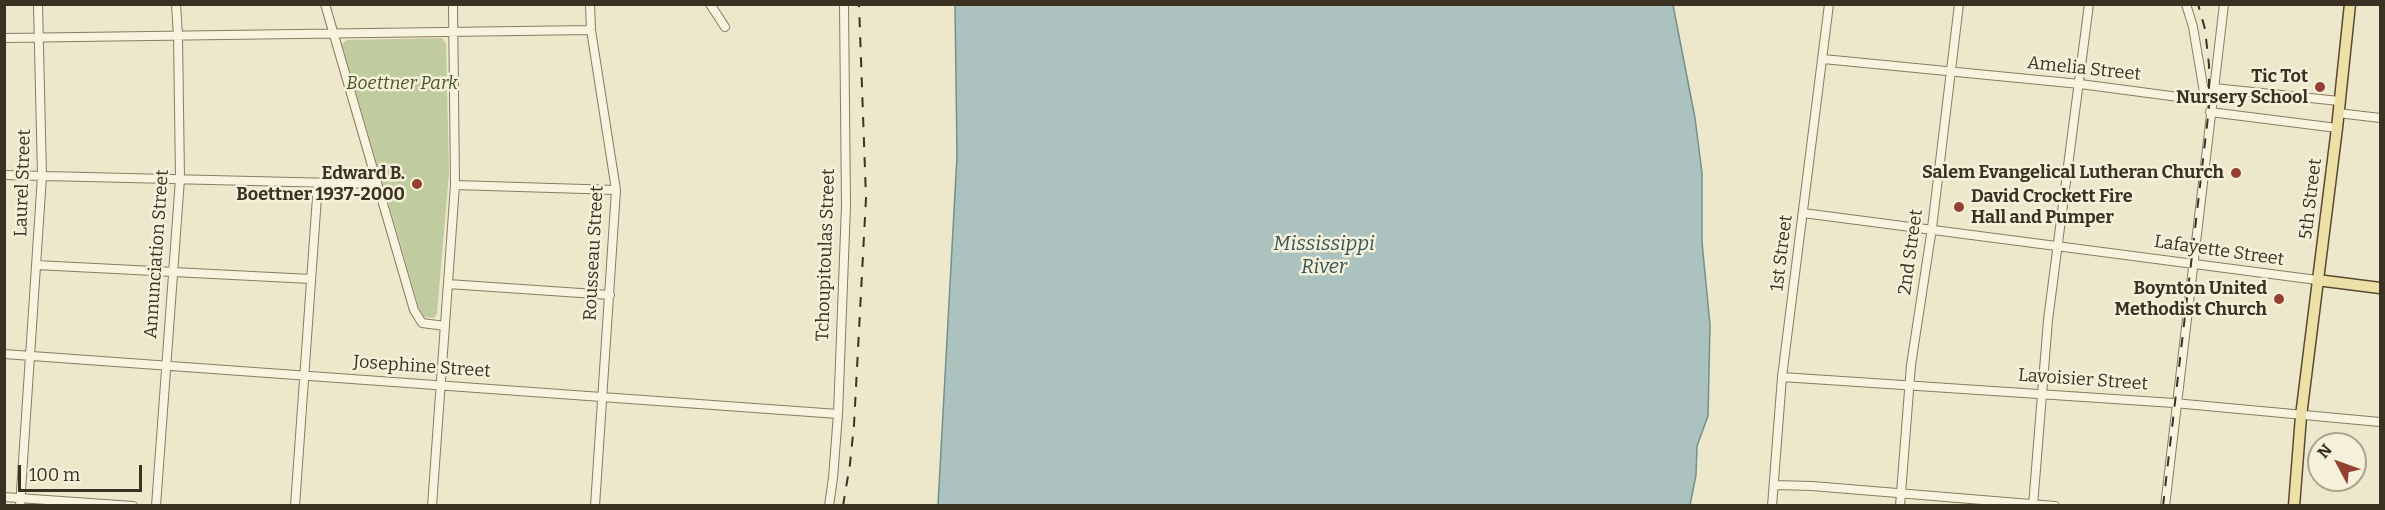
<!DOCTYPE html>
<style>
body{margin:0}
#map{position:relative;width:2385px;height:510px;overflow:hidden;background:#ede7cb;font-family:Bitter,serif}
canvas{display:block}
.frame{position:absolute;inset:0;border:6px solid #3b3122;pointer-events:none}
.north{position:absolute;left:2307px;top:432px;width:60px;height:60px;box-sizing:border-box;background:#f5f0da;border:2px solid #aba490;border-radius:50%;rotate:311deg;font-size:16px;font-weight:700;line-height:24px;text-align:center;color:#3b3122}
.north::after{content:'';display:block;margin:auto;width:21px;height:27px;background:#953f33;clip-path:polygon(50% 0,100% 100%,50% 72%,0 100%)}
.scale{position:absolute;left:18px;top:465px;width:124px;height:27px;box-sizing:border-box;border:3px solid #3b3122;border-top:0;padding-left:8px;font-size:18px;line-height:21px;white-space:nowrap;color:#3b3122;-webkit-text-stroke:4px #f5f0da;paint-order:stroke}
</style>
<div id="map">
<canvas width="2385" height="510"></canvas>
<div class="frame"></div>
<div class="north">N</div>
<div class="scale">100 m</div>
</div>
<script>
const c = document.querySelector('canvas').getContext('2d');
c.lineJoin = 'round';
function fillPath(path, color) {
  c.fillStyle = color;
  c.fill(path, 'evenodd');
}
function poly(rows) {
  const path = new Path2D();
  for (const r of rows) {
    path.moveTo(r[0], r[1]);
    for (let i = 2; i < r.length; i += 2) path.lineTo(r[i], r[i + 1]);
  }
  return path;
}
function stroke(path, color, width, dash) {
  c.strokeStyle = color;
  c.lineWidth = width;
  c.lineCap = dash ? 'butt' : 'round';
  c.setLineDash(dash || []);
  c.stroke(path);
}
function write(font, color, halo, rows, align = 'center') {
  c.font = font + ' Bitter,serif';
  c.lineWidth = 5;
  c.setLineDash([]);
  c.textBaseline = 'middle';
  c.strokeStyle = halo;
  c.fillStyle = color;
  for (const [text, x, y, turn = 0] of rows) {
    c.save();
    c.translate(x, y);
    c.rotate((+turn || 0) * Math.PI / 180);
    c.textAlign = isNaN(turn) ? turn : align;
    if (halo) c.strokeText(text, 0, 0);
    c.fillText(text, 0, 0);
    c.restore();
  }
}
fillPath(poly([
 [442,38,446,43,449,173,437,314,434,318,424,317,420,311,342,44,347,40]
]), '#c0cb9f');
const water = poly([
 [955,5,1673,5,1695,118,1702,173,1702,242,1710,325,1708,416,1697,446,1696,475,1690,505,938,505,957,156,955,5]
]);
fillPath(water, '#abc2be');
stroke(water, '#72908c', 1.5);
const minor = poly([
 [325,4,414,310,422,323,445,326],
 [590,4,591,30,616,190,595,506],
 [710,4,725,27],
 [2186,4,2193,27,2205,98],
 [4,38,591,30],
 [1823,59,2080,84,2186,98,2198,98,2214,88,2339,101],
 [2210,112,2337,128],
 [2338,113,2380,118],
 [4,175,376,184],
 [455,185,616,190],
 [1803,213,2317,280],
 [36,265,311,279],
 [448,284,610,295],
 [4,354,838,414],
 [1782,377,2174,403,2380,422],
 [1774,485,1812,486,2055,506],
 [4,497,133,506],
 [20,506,42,176,38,4],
 [156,506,180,179,178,36,176,4],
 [295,506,318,183],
 [432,506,455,185,453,4],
 [829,506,833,478,838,414,846,206,844,4],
 [1772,506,1782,377,1829,4],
 [1900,506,1911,365,1932,228,1959,4],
 [2033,506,2048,320,2089,4],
 [2165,506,2224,4]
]);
const major = poly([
 [2317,280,2380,288],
 [2294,506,2301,416,2337,128,2350,4]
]);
stroke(minor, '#897b60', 10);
stroke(major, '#584933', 13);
stroke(minor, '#f8f3de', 8);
stroke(major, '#ede0a6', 10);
stroke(poly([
 [843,506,850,464,854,425,866,198,859,4],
 [2163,506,2209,108,2209,65,2205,29,2198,4]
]), '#3b3122', 2, [10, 10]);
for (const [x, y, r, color] of [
 [2320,87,6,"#953f33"],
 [2236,173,6,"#953f33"],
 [417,184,6,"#953f33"],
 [1959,207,6,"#953f33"],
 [2279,299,6,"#953f33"]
]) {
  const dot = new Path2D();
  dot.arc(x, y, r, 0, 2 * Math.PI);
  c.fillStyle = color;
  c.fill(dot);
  stroke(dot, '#f5f0da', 2);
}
write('18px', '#3b3122', '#f5f0da', [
 ["Amelia Street",2084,69,6],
 ["Laurel Street",23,183,-88],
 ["5th Street",2311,199,-83],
 ["Lafayette Street",2219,251,8],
 ["2nd Street",1911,252,-82],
 ["Rousseau Street",594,253,-87],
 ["1st Street",1782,253,-83],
 ["Annunciation Street",157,254,-86],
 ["Tchoupitoulas Street",826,255,-88],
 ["Josephine Street",422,367,4],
 ["Lavoisier Street",2083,380,4]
]);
write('bold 18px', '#3b3122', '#f5f0da', [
 ["Tic Tot",2308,77],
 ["Nursery School",2308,98],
 ["Salem Evangelical Lutheran Church",2224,173],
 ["Edward B.",405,174],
 ["Boettner 1937-2000",405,195],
 ["David Crockett Fire",1971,197,"left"],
 ["Hall and Pumper",1971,218,"left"],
 ["Boynton United",2267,289],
 ["Methodist Church",2267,310]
], 'right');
write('italic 18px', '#45562a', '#f5f0da', [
 ["Boettner Park",402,84]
]);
write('italic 20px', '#335759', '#f5f0da', [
 ["Mississippi",1324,244],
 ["River",1324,267]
]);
</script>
